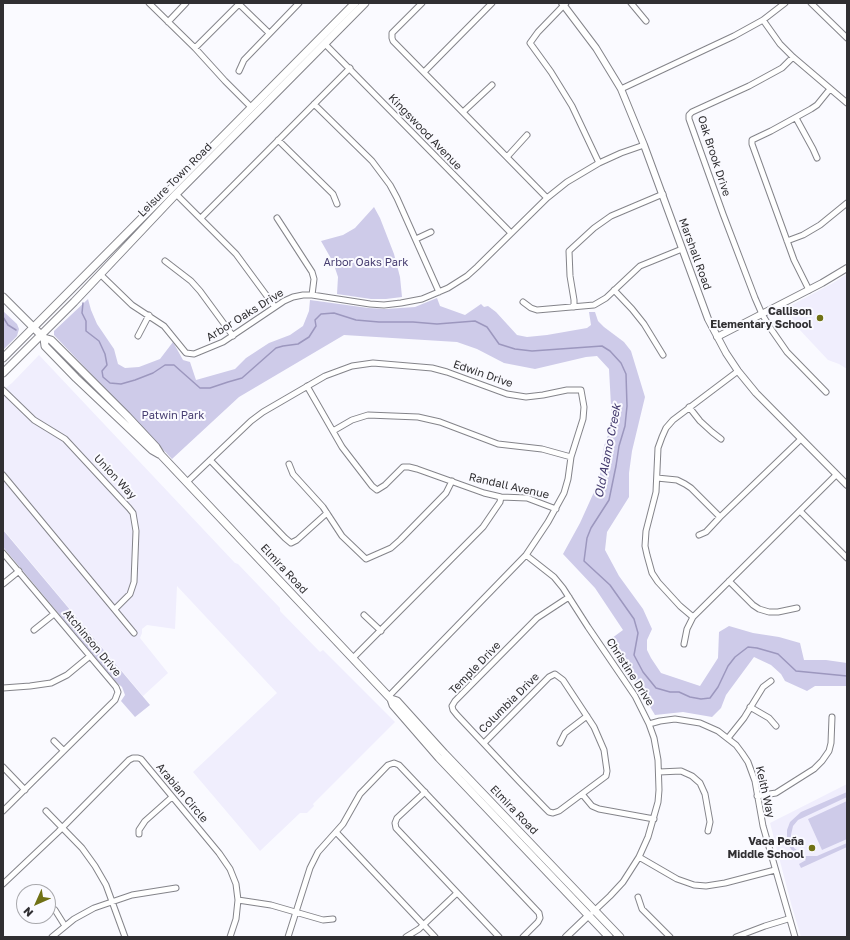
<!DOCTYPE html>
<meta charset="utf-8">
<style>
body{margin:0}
#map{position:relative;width:850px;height:940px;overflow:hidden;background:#fafaff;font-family:"Golos Text",sans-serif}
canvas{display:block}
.frame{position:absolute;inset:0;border:4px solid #302f32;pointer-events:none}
.north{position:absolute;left:16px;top:884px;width:40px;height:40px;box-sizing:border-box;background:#fafaff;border:1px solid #a9a9ad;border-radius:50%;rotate:225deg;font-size:11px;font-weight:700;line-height:16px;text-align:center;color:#302f32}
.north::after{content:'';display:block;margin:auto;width:14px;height:18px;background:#707115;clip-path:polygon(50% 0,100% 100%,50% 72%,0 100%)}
</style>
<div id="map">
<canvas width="850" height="940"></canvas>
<div class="frame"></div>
<div class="north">N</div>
</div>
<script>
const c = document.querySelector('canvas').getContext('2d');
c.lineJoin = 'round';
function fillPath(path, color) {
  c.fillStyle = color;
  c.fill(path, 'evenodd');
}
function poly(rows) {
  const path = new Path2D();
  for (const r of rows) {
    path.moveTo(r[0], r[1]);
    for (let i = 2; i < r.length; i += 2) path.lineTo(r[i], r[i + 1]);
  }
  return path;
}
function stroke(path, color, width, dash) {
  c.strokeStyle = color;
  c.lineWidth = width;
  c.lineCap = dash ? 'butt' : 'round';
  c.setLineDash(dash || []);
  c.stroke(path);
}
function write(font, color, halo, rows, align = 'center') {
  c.font = font + ' "Golos Text",sans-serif';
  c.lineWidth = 4;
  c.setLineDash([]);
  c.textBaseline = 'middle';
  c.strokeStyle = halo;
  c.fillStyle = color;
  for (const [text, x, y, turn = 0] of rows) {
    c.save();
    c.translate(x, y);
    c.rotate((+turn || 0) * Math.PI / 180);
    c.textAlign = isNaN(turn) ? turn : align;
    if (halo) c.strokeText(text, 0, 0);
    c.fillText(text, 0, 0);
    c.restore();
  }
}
fillPath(poly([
 [847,274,847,369,839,364,828,360,798,328,786,308,833,283],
 [39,355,235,563,238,564,280,608,280,611,320,652,323,650,395,722,313,804,314,806,307,813,300,813,260,851,193,772,277,693,177,586,175,629,147,625,142,629,142,633,140,638,168,673,143,696,3,529,3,390,12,383],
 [847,784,847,937,801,937,792,907,770,823]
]), '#f0eefd');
fillPath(poly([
 [374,207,380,218,394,254,400,277,402,297,386,299,371,299,337,294,338,277,333,262,321,241,343,235,355,228],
 [437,298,440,306,465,315,481,304,484,307,488,306,496,312,517,335,527,337,547,335,587,328,591,325,589,312,595,312,598,321,604,327,624,342,631,351,645,397,632,451,629,473,629,497,607,532,605,550,619,576,643,609,652,629,647,640,647,650,651,658,661,673,700,686,718,658,719,632,729,626,753,633,779,637,800,643,804,660,826,660,847,663,847,686,815,686,807,691,785,681,781,674,771,665,754,657,726,695,721,708,712,717,683,712,655,715,623,662,608,641,623,630,595,588,563,554,580,523,599,481,604,446,612,424,609,369,597,356,586,357,535,369,504,363,477,349,457,342,344,335,239,397,172,459,54,335,54,331,88,299,91,310,97,324,114,349,118,364,125,368,139,367,160,359,173,342,183,360,190,362,196,380,235,369,246,358,269,343,290,335,303,326,309,311,310,300,368,308,386,309,415,307],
 [3,311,17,324,19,329,17,336,3,350],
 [3,530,150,705,135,717,121,701,125,695,122,687,115,681,3,547],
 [847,792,847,797,798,820,793,826,791,835,791,839,794,848,805,856,817,856,847,843,847,847,801,868,799,864,806,860,795,855,787,843,787,830,790,822,801,812],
 [847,801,847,839,822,850,808,819]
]), '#cecbe9');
stroke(poly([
 [83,303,82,313,86,321,86,331,99,341,105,354,107,365,102,371,103,377,110,383,121,384,135,380,153,373,165,365,174,365,200,388,210,388,228,382,242,378,276,348,283,346,298,344,309,337,316,326,315,320,321,314,334,313,356,320,379,322,413,322,437,324,475,321,487,327,499,344,515,349,532,351,602,346,610,351,621,363,626,374,627,406,625,426,619,446,616,466,609,500,591,528,587,538,584,561,610,585,634,619,638,633,634,655,643,672,656,688,670,692,679,692,690,697,701,699,710,698,718,687,728,666,735,657,748,647,757,648,778,654,796,671,847,676],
 [3,317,8,325,16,330]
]), '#9c97be', 1.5);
const minor = poly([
 [149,3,195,48,225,81,251,107],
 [422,3,392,33,392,38,393,41,547,198],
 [566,3,538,32,530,43,551,72,572,106,599,163],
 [631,3,646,21],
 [811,3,847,38],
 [239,4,269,33],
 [763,20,780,44,793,57,847,103],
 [168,22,186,3],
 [325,44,511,233],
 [195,48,240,3],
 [793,57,782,68,749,86,692,112,689,115,689,119,723,214,755,298,762,314,771,329,787,352,826,392],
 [239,71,244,60,299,3],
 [424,72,492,3],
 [621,89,734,36,763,20,785,3],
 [314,104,372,161,390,185,397,198,439,292],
 [463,112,492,85],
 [796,118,813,149,817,158],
 [278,140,333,194,337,204],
 [507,157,527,135],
 [176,194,236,254,275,307],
 [201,218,350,68],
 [277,218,312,272,314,279,312,295],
 [416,239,431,232],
 [787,241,803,235,820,225,847,203],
 [165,261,191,281,200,291,233,336],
 [100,274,132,305,164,326,186,353,194,354,223,342,284,301,293,297,303,295,312,295,370,304,384,305,401,303,422,299,448,288,467,276,477,267,547,198,567,182,599,163,621,153,644,145],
 [614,290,632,309,644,324,663,355],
 [809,290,794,260,752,144,752,140,771,131,811,109,817,105,830,89],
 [523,302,531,308,537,310,594,305,606,298,640,266,682,249],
 [574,307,574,300,570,276,569,251,594,228,611,216,663,194],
 [138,336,149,315],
 [307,386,342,447,372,486,377,490,385,485,403,467,409,467,417,469,484,493,501,497,527,498,556,509],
 [3,390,34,420,65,439,129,508,133,513,136,531,134,582,130,594,115,609],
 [689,407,700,421,712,432,721,439],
 [333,431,352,420,368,415,418,417,440,422,498,444,542,449,571,457],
 [210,460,285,538,291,543,297,540,327,513],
 [289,464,293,474,323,507,342,536,366,559,391,548,400,540,446,493,452,481],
 [3,475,134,633],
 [657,478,677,480,685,484,691,488,720,517,801,439],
 [187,482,251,421,263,412,325,376,352,366,373,363,432,368,447,372,507,394,526,397,543,395,567,390,581,390,584,407,583,419,571,457,568,479,564,493,548,522,526,555,389,696],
 [800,511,847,558],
 [699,535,706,532,720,517],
 [3,553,116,687,118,692,115,700,3,811],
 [526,555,554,577,563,588,588,627,635,696,649,724,654,738,658,760,659,790,658,802,648,837,639,857,623,882,610,896,593,912],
 [729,581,753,605,759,609,769,612,778,612,797,608],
 [3,584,19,571],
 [364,615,381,631],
 [693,617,680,606,658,582,652,573,647,555,645,546,646,531,656,492,658,448,662,437,666,428,673,420,738,371],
 [34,630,54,614],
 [684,644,687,629,693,617,836,475],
 [353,658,483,527,500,502,501,497],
 [3,688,30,686,51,683,67,675,90,656],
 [750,707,769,718,776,726],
 [649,724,660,721,675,719,700,723,718,731,736,745,742,753,748,762,755,781,763,826,795,937],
 [728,738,744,718,763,687,771,681],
 [54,741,63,750],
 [484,743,549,677,555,674,563,680,594,727,604,750,607,771,606,776,559,811,553,813,549,812,545,808,518,780,457,715,453,710,452,706,455,701,537,618,569,597],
 [560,743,565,733,570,729,587,716],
 [3,767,25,790],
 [659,772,681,771,692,776,700,783,705,794,710,822,708,831],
 [425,792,397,818,395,823,396,828,499,937],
 [582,794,592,806,599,809,654,819],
 [757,796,776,793,814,769,822,761,829,751,831,743,832,717],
 [46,811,82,848,95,866,106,885,125,937],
 [336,832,435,937],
 [139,834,139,830,145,821,172,797],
 [639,857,677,879,694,885,706,886,725,883,775,870],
 [3,884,58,832,129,760,133,758,138,758,141,759,219,853,230,869,236,884,238,900,236,919,230,937],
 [638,897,642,909,670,937],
 [238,900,271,905,323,920,333,919],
 [55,910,65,926],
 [52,937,74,919,94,908,132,895,176,888],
 [288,937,310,868,318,852,343,824,360,794,388,765,394,763,399,765,539,913,540,918,538,922,523,937],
 [406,937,419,929,457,893],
 [736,937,765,926,788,919]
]);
const tertiary = poly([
 [562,3,596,48,621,89,644,145,708,319,726,353,738,371,756,393,847,485],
 [717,337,822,283,847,268],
 [566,937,589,915]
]);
const secondary = poly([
 [3,297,44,338,51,340,127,416,156,447,161,455,391,699,397,701,444,753,620,937],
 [44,338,45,346,76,378,152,450,159,454],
 [3,358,355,3],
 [3,373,74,302,176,194,365,3],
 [391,699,393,705,439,758,609,937]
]);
stroke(minor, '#84848a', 7);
stroke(tertiary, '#84848a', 8);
stroke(secondary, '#84848a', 9);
stroke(minor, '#fff', 5);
stroke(tertiary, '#fff', 6);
stroke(secondary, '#fff', 7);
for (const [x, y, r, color] of [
 [820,318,4,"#707115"],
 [812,848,4,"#707115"]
]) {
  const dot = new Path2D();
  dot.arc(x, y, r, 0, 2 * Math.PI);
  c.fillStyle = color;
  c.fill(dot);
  stroke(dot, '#fafaff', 1.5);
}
write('11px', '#302f32', '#fafaff', [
 ["Kingswood Avenue",425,132,46],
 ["Oak Brook Drive",714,156,72],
 ["Leisure Town Road",175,180,-45],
 ["Marshall Road",695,254,70],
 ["Arbor Oaks Drive",245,315,-32],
 ["Edwin Drive",483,374,19],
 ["Union Way",115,477,47],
 ["Randall Avenue",509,486,13],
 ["Elmira Road",284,569,47],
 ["Atchinson Drive",92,643,50],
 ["Temple Drive",475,668,-46],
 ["Christine Drive",630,672,57],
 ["Columbia Drive",509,703,-45],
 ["Keith Way",765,792,77],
 ["Arabian Circle",182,793,50],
 ["Elmira Road",514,810,46]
]);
write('11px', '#473e71', '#fafaff', [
 ["Arbor Oaks Park",366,263],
 ["Patwin Park",173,416]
]);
write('bold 11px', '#302f32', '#fafaff', [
 ["Callison",812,312],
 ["Elementary School",812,325],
 ["Vaca Peña",804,842],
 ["Middle School",804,855]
], 'right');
write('italic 12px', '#443b6e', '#fafaff', [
 ["Old Alamo Creek",608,451,-79]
]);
</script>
